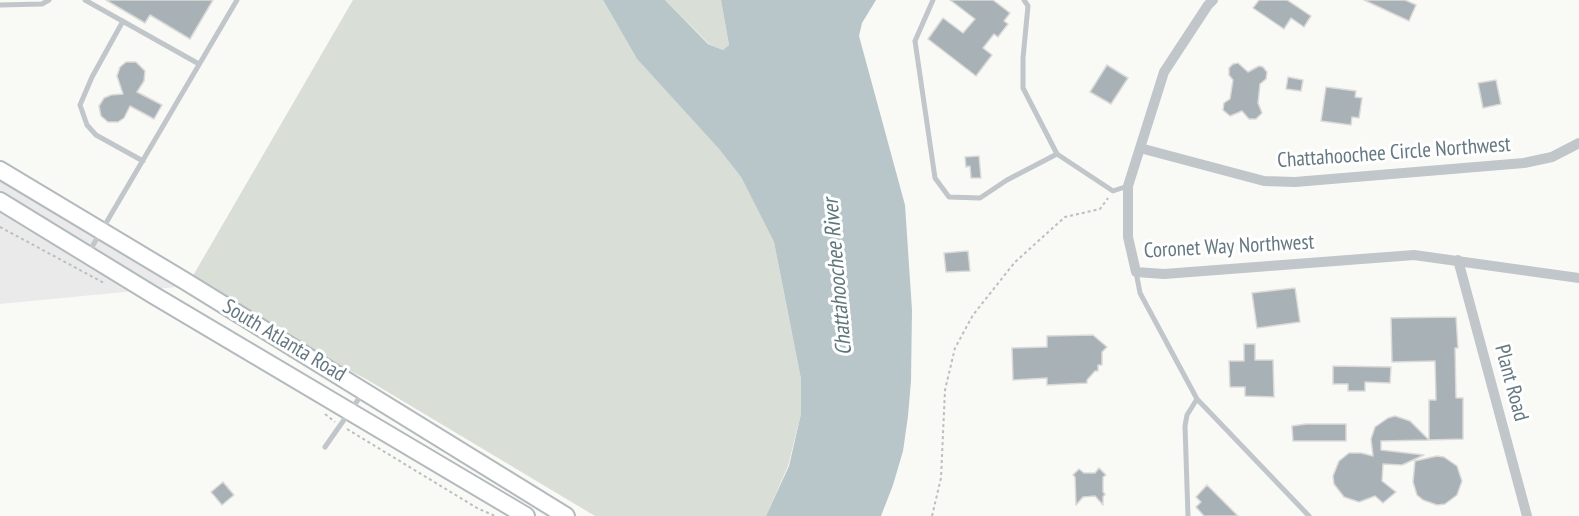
<!DOCTYPE html>
<style>
body{margin:0}
canvas{display:block;background:#f9f9f6}
</style>
<canvas width="1579" height="516"></canvas>
<script>
const c = document.querySelector('canvas').getContext('2d');
c.lineJoin = 'round';
function fillPath(path, color) {
  c.fillStyle = color;
  c.fill(path, 'evenodd');
}
function poly(rows) {
  const path = new Path2D();
  for (const r of rows) {
    path.moveTo(r[0], r[1]);
    for (let i = 2; i < r.length; i += 2) path.lineTo(r[i], r[i + 1]);
  }
  return path;
}
function stroke(path, color, width, dash) {
  c.strokeStyle = color;
  c.lineWidth = width;
  c.lineCap = dash ? 'butt' : 'round';
  c.setLineDash(dash || []);
  c.stroke(path);
}
function write(font, color, halo, rows, align = 'center') {
  c.font = font + ' "PT Sans Narrow",sans-serif';
  c.lineWidth = 6;
  c.setLineDash([]);
  c.textBaseline = 'middle';
  c.strokeStyle = halo;
  c.fillStyle = color;
  for (const [text, x, y, turn = 0] of rows) {
    c.save();
    c.translate(x, y);
    c.rotate((+turn || 0) * Math.PI / 180);
    c.textAlign = isNaN(turn) ? turn : align;
    if (halo) c.strokeText(text, 0, 0);
    c.fillText(text, 0, 0);
    c.restore();
  }
}
fillPath(poly([
 [0,168,187,286,0,304]
]), '#eaeaea');
fillPath(poly([
 [353,0,603,0,637,59,719,149,741,177,774,242,801,379,801,414,788,466,766,516,595,516,366,379,187,286],
 [665,0,721,0,729,45,723,50,709,44]
]), '#d9ded6');
fillPath(poly([
 [603,0,665,0,708,44,723,50,729,45,721,0,876,0,862,23,859,36,905,205,912,310,911,381,908,416,903,451,893,485,881,516,766,516,789,466,801,414,801,379,774,242,741,177,719,149,637,59]
]), '#b8c6c9');
const building = poly([
 [106,0,213,0,190,39,150,15,145,23,106,0],
 [950,0,993,0,1010,13,1004,21,1008,24,998,37,994,34,983,48,992,55,976,76,928,39,943,18,963,33,975,19,950,0],
 [1259,0,1287,0,1311,16,1304,27,1291,18,1284,29,1253,8,1259,0],
 [1364,0,1405,0,1416,5,1409,21,1364,0],
 [126,62,136,62,145,71,144,81,137,92,162,105,154,119,130,106,124,118,118,122,108,122,101,116,99,106,104,98,111,95,123,94,117,76,120,67,126,62],
 [1238,63,1248,72,1259,66,1263,67,1267,72,1266,79,1260,84,1258,103,1262,113,1256,119,1249,119,1242,111,1230,116,1223,110,1224,103,1230,99,1233,80,1229,75,1229,68,1233,64,1238,63],
 [1107,65,1128,78,1111,104,1090,92,1107,65],
 [1288,77,1303,80,1301,91,1286,89,1288,77],
 [1496,80,1501,104,1483,108,1478,83,1496,80],
 [1326,87,1356,91,1355,97,1362,98,1359,118,1352,117,1351,125,1321,121,1326,87],
 [979,156,981,178,971,178,970,166,966,167,965,157,979,156],
 [968,251,970,271,946,272,944,253,968,251],
 [1295,288,1300,322,1257,328,1252,293,1295,288],
 [1456,317,1458,348,1455,348,1456,398,1463,398,1463,439,1429,440,1429,400,1436,400,1435,361,1392,362,1391,318,1456,317],
 [1093,335,1107,347,1102,352,1102,365,1098,365,1098,371,1095,371,1087,380,1087,383,1047,385,1047,378,1013,380,1012,348,1047,347,1047,336,1093,335],
 [1244,344,1255,344,1255,360,1273,360,1274,397,1245,396,1245,387,1230,387,1229,361,1244,361,1244,344],
 [1333,366,1391,367,1390,383,1365,382,1365,391,1348,391,1348,384,1333,384,1333,366],
 [1395,416,1410,421,1429,440,1381,441,1381,450,1424,455,1402,465,1383,464,1382,481,1396,492,1383,503,1375,496,1359,502,1344,497,1334,484,1333,476,1339,461,1349,453,1361,453,1373,456,1371,439,1375,427,1388,418,1395,416],
 [1306,424,1346,424,1346,441,1293,441,1292,426,1306,424],
 [1437,456,1444,457,1457,466,1462,481,1457,495,1445,504,1437,505,1423,500,1417,495,1413,482,1415,461,1437,456],
 [1099,468,1106,475,1103,477,1103,492,1105,494,1103,497,1103,505,1095,496,1083,497,1076,505,1075,477,1073,475,1079,469,1084,473,1095,473,1099,468],
 [223,482,234,495,222,505,211,492,223,482],
 [1207,485,1238,516,1204,516,1196,507,1201,502,1196,497,1207,485]
]);
fillPath(building, '#a7b1b6');
stroke(building, '#dbdad9', 1.5);
const secondary = poly([
 [0,170,185,281,566,516],
 [0,201,155,296,526,516]
]);
stroke(secondary, '#b3babd', 20);
stroke(poly([
 [0,227,104,283],
 [325,414,335,422],
 [347,429,477,508,495,516],
 [932,516,941,478,945,390,955,348,973,315,1015,262,1065,217,1100,209,1108,198]
]), '#bbbfc1', 2, [3, 3]);
stroke(poly([
 [85,0,199,64],
 [933,0,915,41,935,178,949,197,980,198,1007,180,1057,154],
 [1024,0,1028,6,1023,58,1023,88,1057,154,1113,191,1128,186],
 [0,5,42,4,49,0],
 [123,21,92,77,80,105,87,125,96,135,143,161],
 [89,252,237,0],
 [1136,272,1140,293,1197,399,1309,516],
 [325,447,362,394],
 [1188,516,1185,426,1187,415,1197,399]
]), '#c0c6c9', 5);
stroke(poly([
 [1213,0,1208,5,1164,72,1128,186,1128,237,1136,272,1164,274,1414,255,1579,278],
 [1140,148,1264,181,1295,182,1524,163,1552,157,1579,143],
 [1458,260,1527,516]
]), '#c0c6c9', 10);
stroke(secondary, '#fff', 16);
write('21px', '#657881', '#fff', [
 ["Chattahoochee Circle Northwest",1394,153,-4],
 ["Coronet Way Northwest",1229,247,-3],
 ["South Atlanta Road",284,341,31],
 ["Plant Road",1511,383,75]
]);
write('italic 22px', '#5f767b', '#fff', [
 ["Chattahoochee River",838,277,-95]
]);
</script>
